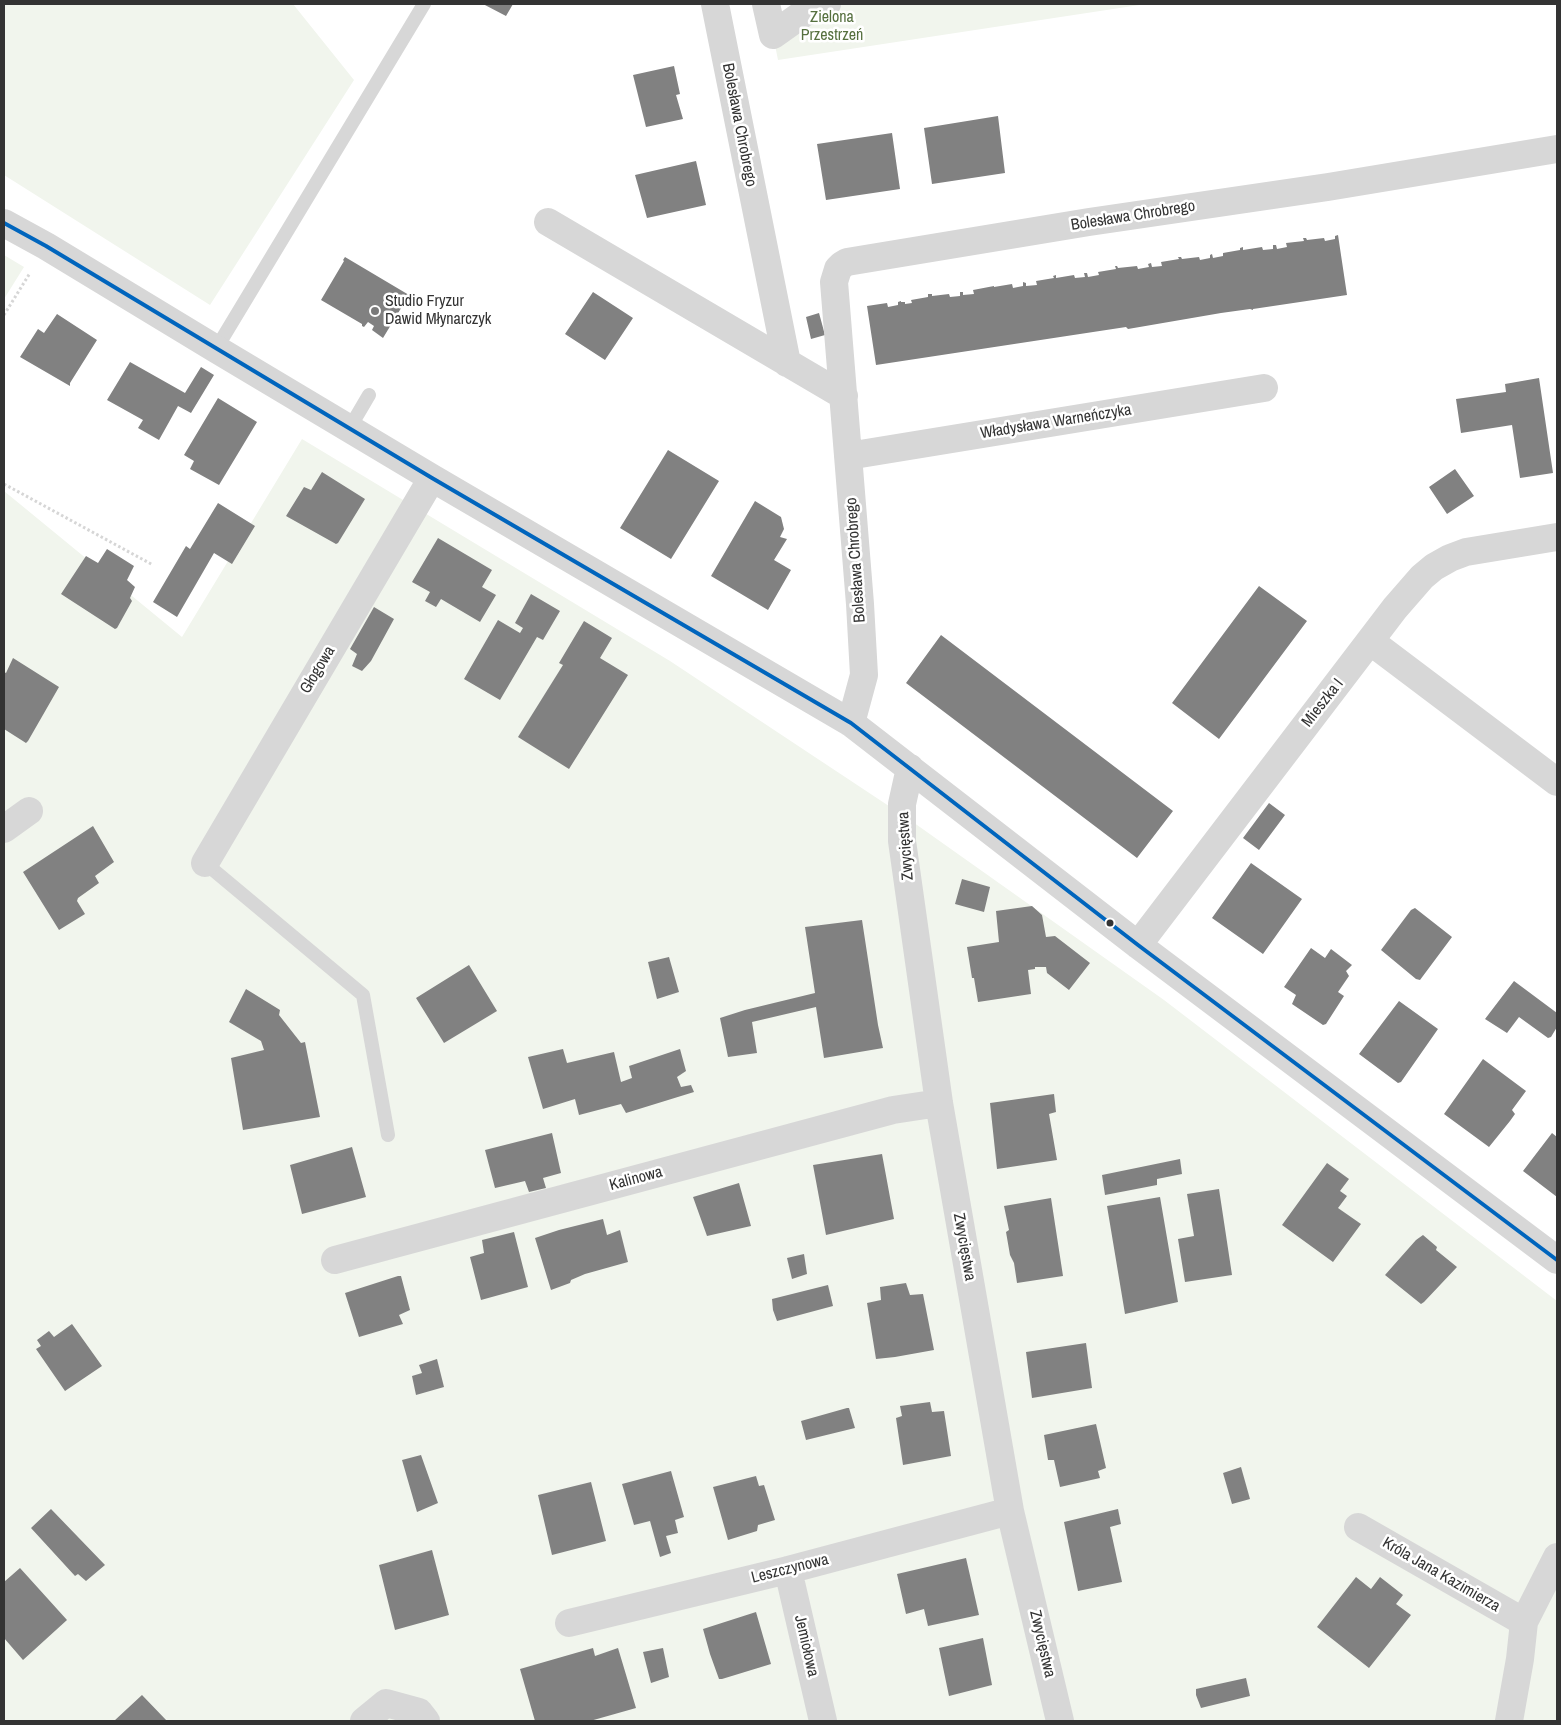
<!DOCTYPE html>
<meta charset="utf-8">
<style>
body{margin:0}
#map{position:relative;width:1561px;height:1725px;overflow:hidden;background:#fff;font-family:"Archivo Narrow",sans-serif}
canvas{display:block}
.frame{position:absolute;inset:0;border:5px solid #333;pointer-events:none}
</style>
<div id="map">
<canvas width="1561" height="1725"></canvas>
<div class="frame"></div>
</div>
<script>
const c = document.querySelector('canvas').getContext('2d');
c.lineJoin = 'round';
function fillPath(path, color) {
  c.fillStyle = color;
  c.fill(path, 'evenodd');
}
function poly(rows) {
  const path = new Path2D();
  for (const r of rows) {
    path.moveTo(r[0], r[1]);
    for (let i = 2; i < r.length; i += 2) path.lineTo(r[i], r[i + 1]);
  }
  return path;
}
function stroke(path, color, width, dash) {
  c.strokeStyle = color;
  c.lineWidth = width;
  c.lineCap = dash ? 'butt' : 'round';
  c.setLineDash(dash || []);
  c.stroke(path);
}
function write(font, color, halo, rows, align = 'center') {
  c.font = font + ' "Archivo Narrow",sans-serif';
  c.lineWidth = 5;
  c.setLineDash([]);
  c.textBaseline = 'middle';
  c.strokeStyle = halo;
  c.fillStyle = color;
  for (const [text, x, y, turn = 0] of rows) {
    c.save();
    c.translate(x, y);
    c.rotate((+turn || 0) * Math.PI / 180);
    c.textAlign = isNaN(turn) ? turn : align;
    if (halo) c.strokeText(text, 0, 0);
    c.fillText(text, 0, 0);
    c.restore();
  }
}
fillPath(poly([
 [4,4,293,4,354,80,210,305,4,175],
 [827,4,1146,4,778,60,773,35],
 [4,255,24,267,4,299],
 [302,439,670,661,910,820,1164,1000,1557,1301,1557,1721,4,1721,4,491,182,637]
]), '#f1f5ed');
fillPath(poly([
 [483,4,513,4,506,16],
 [674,66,680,94,676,95,683,119,646,127,633,75],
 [998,116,1005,173,932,184,924,128],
 [892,133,900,189,826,200,817,144],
 [696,161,706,205,647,218,635,175],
 [1338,235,1347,295,1253,309,1253,310,1250,309,1221,313,1128,329,1126,327,876,365,867,306,887,303,888,307,898,305,898,302,901,301,901,302,905,302,905,304,912,303,911,300,928,297,928,294,932,294,932,296,949,294,950,297,960,296,960,292,963,292,963,295,974,294,973,290,994,286,994,287,1012,284,1013,288,1023,286,1023,282,1026,283,1026,286,1037,285,1036,281,1054,278,1053,276,1056,275,1056,278,1074,275,1075,278,1085,277,1084,273,1087,273,1088,277,1099,275,1098,272,1116,269,1115,266,1117,266,1118,268,1137,266,1138,269,1149,267,1148,264,1151,263,1152,267,1162,266,1161,262,1179,259,1178,257,1181,257,1182,259,1199,257,1200,260,1210,258,1210,255,1212,254,1213,258,1223,256,1223,253,1240,250,1240,248,1243,247,1243,250,1262,247,1263,250,1273,249,1273,245,1276,245,1277,249,1287,247,1286,243,1304,241,1303,238,1306,238,1307,240,1324,238,1325,241,1335,239,1335,236],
 [345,257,409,295,383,338,372,330,374,326,368,322,364,327,362,326,362,324,321,300,344,261,343,260],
 [593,292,633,318,605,360,565,334],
 [819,313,825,335,811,339,806,317],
 [57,314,97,340,70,383,70,386,20,357,38,329,44,333],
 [130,362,185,393,201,367,214,375,191,413,178,406,159,440,138,428,143,420,107,400],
 [1539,378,1553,473,1520,478,1512,425,1461,433,1456,399,1506,392,1505,384],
 [218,398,257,422,219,485,190,469,194,461,184,455],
 [668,450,719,481,671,559,620,528],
 [1455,469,1474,496,1447,514,1429,487],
 [322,472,365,499,338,543,336,544,286,516,304,487,311,490],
 [755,501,781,517,784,529,780,537,787,539,774,560,791,570,768,610,711,576],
 [218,503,255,526,232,564,214,553,177,617,153,602,186,546,190,549],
 [438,538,492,570,482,587,496,595,480,622,441,599,436,607,425,601,430,592,412,582],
 [107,549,134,566,127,580,135,587,130,598,132,601,117,628,115,629,61,594,86,556,98,563],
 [1259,586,1307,621,1219,739,1172,703],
 [531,594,560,611,543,640,537,637,500,700,464,679,498,620,520,633,523,628,515,623],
 [374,607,394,619,371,661,362,671,352,666,357,654,350,649],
 [584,621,612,638,600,658,628,675,569,769,518,737,563,665,559,663],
 [941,635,1173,811,1137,858,906,683],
 [13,658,59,687,28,741,26,743,4,729,4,672,6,673],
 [1269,803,1285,815,1259,850,1243,838],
 [93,826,114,862,95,876,99,883,78,898,77,901,85,914,59,930,23,872],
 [1251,863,1302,899,1263,954,1212,918],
 [962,879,990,887,984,912,955,904],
 [1032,906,1042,915,1046,937,1055,936,1090,963,1069,990,1047,973,1046,967,1035,967,1035,969,1028,970,1031,994,978,1002,974,978,972,978,967,947,999,942,996,911],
 [1415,908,1452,937,1420,980,1416,979,1381,950,1411,910],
 [862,920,878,1025,883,1048,824,1058,816,1007,752,1022,757,1053,728,1057,720,1018,745,1010,815,993,805,927],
 [1311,948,1325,958,1331,949,1352,965,1346,971,1349,976,1338,992,1344,996,1326,1024,1323,1025,1292,1004,1296,995,1284,987],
 [669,957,679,992,657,999,648,962],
 [469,965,497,1011,444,1043,416,998],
 [1514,981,1557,1013,1557,1027,1551,1037,1548,1038,1519,1017,1507,1033,1485,1019],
 [246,989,280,1010,279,1015,301,1043,305,1042,320,1117,243,1130,231,1058,264,1050,261,1041,229,1022],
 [1399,1001,1438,1029,1401,1082,1398,1083,1359,1054],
 [563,1049,567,1063,614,1052,621,1082,632,1078,629,1066,680,1049,686,1071,677,1077,681,1087,691,1085,694,1092,626,1113,621,1104,579,1115,575,1099,543,1109,528,1057],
 [1483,1059,1526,1091,1512,1110,1515,1114,1510,1121,1489,1147,1444,1114],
 [1054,1094,1056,1112,1049,1114,1057,1160,997,1169,990,1103],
 [552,1133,561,1173,543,1178,546,1188,529,1192,525,1181,495,1188,485,1150],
 [1552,1133,1557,1137,1557,1197,1523,1171],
 [352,1147,366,1197,302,1214,290,1165],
 [882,1154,894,1219,826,1235,813,1165],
 [1180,1159,1182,1174,1157,1179,1157,1185,1105,1195,1102,1175],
 [1327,1163,1349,1179,1340,1191,1347,1196,1338,1208,1361,1224,1333,1262,1282,1225],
 [739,1183,751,1226,707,1236,693,1197],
 [1219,1189,1232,1275,1185,1282,1178,1239,1194,1236,1187,1194],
 [1160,1197,1178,1302,1125,1314,1107,1206],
 [1051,1198,1063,1276,1017,1283,1014,1263,1010,1255,1006,1232,1009,1230,1004,1206],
 [603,1219,607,1235,620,1230,628,1262,585,1274,571,1280,570,1283,551,1290,535,1238,559,1230],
 [514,1232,528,1287,481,1300,470,1257,484,1253,482,1240],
 [1423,1235,1437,1247,1436,1250,1457,1267,1424,1302,1421,1304,1385,1275,1416,1240],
 [804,1254,807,1274,792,1279,787,1258],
 [398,1276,401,1276,410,1310,399,1315,403,1324,359,1337,345,1293],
 [906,1283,910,1295,923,1294,934,1350,895,1357,876,1359,867,1303,881,1300,880,1287],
 [828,1285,833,1306,777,1321,773,1310,772,1299],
 [72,1324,102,1366,65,1391,36,1349,41,1346,37,1340,49,1331,54,1337],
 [1086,1343,1092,1388,1032,1398,1026,1352],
 [437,1359,444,1387,416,1395,412,1376,422,1373,419,1365],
 [930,1402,932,1412,944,1411,951,1456,903,1465,896,1418,902,1416,900,1406],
 [847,1408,849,1408,855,1428,806,1440,801,1421],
 [1096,1424,1106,1468,1098,1471,1100,1478,1060,1487,1054,1460,1048,1460,1044,1435],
 [421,1455,438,1503,417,1512,402,1460],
 [1241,1467,1250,1499,1232,1504,1223,1473],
 [671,1471,684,1517,675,1520,678,1533,666,1536,671,1553,660,1557,650,1521,634,1525,622,1484],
 [756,1476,759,1486,764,1485,775,1520,758,1525,757,1531,728,1540,713,1487],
 [591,1482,606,1541,552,1555,538,1495],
 [51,1509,105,1565,86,1581,78,1574,75,1576,31,1528],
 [1118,1509,1121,1524,1110,1527,1122,1582,1078,1591,1064,1522],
 [432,1550,449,1615,395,1630,379,1565],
 [966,1558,979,1615,928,1626,924,1609,906,1614,897,1574],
 [20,1568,67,1620,23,1660,4,1638,4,1582],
 [1356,1577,1371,1589,1380,1577,1403,1595,1396,1604,1411,1615,1369,1668,1317,1627],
 [756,1612,771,1664,722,1679,719,1679,710,1654,703,1629],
 [983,1638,992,1685,949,1696,939,1648],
 [593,1648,595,1656,618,1648,636,1708,590,1721,535,1721,520,1669],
 [663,1648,669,1677,651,1683,643,1652],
 [1246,1678,1250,1696,1201,1708,1196,1695,1196,1689],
 [142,1695,167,1721,114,1721]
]), '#818181');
stroke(poly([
 [4,315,30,273],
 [4,484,153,565]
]), '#d6d6d6', 3, [2.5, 2.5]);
stroke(poly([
 [216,349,424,4],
 [349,429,369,395],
 [205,863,363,995,388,1135]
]), '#d7d7d7', 14);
stroke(poly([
 [715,4,787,363],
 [766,4,773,35,804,13,827,4],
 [548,222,844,396],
 [4,223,46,246,216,349,432,478,851,723,1138,945,1557,1260],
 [848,456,1264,388],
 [1370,641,1557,782],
 [851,723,864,675,860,604,834,282,838,269,842,265,847,262,1089,222,1328,187,1557,149],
 [910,768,902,804,902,841,939,1103,1010,1511,1060,1721],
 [4,829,29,811],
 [205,863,432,478],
 [1138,945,1395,608,1422,577,1434,567,1450,558,1466,552,1557,537],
 [335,1260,893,1110,939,1103],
 [1358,1527,1524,1622],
 [788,1570,823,1721],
 [569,1623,788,1570,1010,1511],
 [364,1721,386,1703,419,1712,426,1721],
 [1509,1721,1520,1659,1524,1622,1557,1557]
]), '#d7d7d7', 28);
stroke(poly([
 [4,223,46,246,432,478,851,723,1138,945,1557,1260]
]), '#0065bd', 4);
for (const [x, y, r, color] of [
 [375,311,5,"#7a7a7a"],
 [1110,923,4.5,"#333"]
]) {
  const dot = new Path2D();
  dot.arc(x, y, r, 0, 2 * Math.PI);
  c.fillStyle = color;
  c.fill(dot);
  stroke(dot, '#fff', 2);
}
write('16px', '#56703f', '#fff', [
 ["Zielona",832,18],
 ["Przestrzeń",832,36]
]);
write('16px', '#333', '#fff', [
 ["Bolesława Chrobrego",739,125,79],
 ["Bolesława Chrobrego",1133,216,-9],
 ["Władysława Warneńczyka",1056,422,-9],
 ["Bolesława Chrobrego",856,560,-94],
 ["Głogowa",318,670,-59],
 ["Mieszka I",1323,703,-52],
 ["Zwycięstwa",906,846,-94],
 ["Kalinowa",636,1179,-15],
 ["Zwycięstwa",964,1247,80],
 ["Leszczynowa",790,1569,-14],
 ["Króla Jana Kazimierza",1441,1575,30],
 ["Zwycięstwa",1042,1644,77],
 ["Jemiołowa",806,1646,77]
]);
write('16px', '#333', '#fff', [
 ["Studio Fryzur",385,302],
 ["Dawid Młynarczyk",385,320]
], 'left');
</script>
